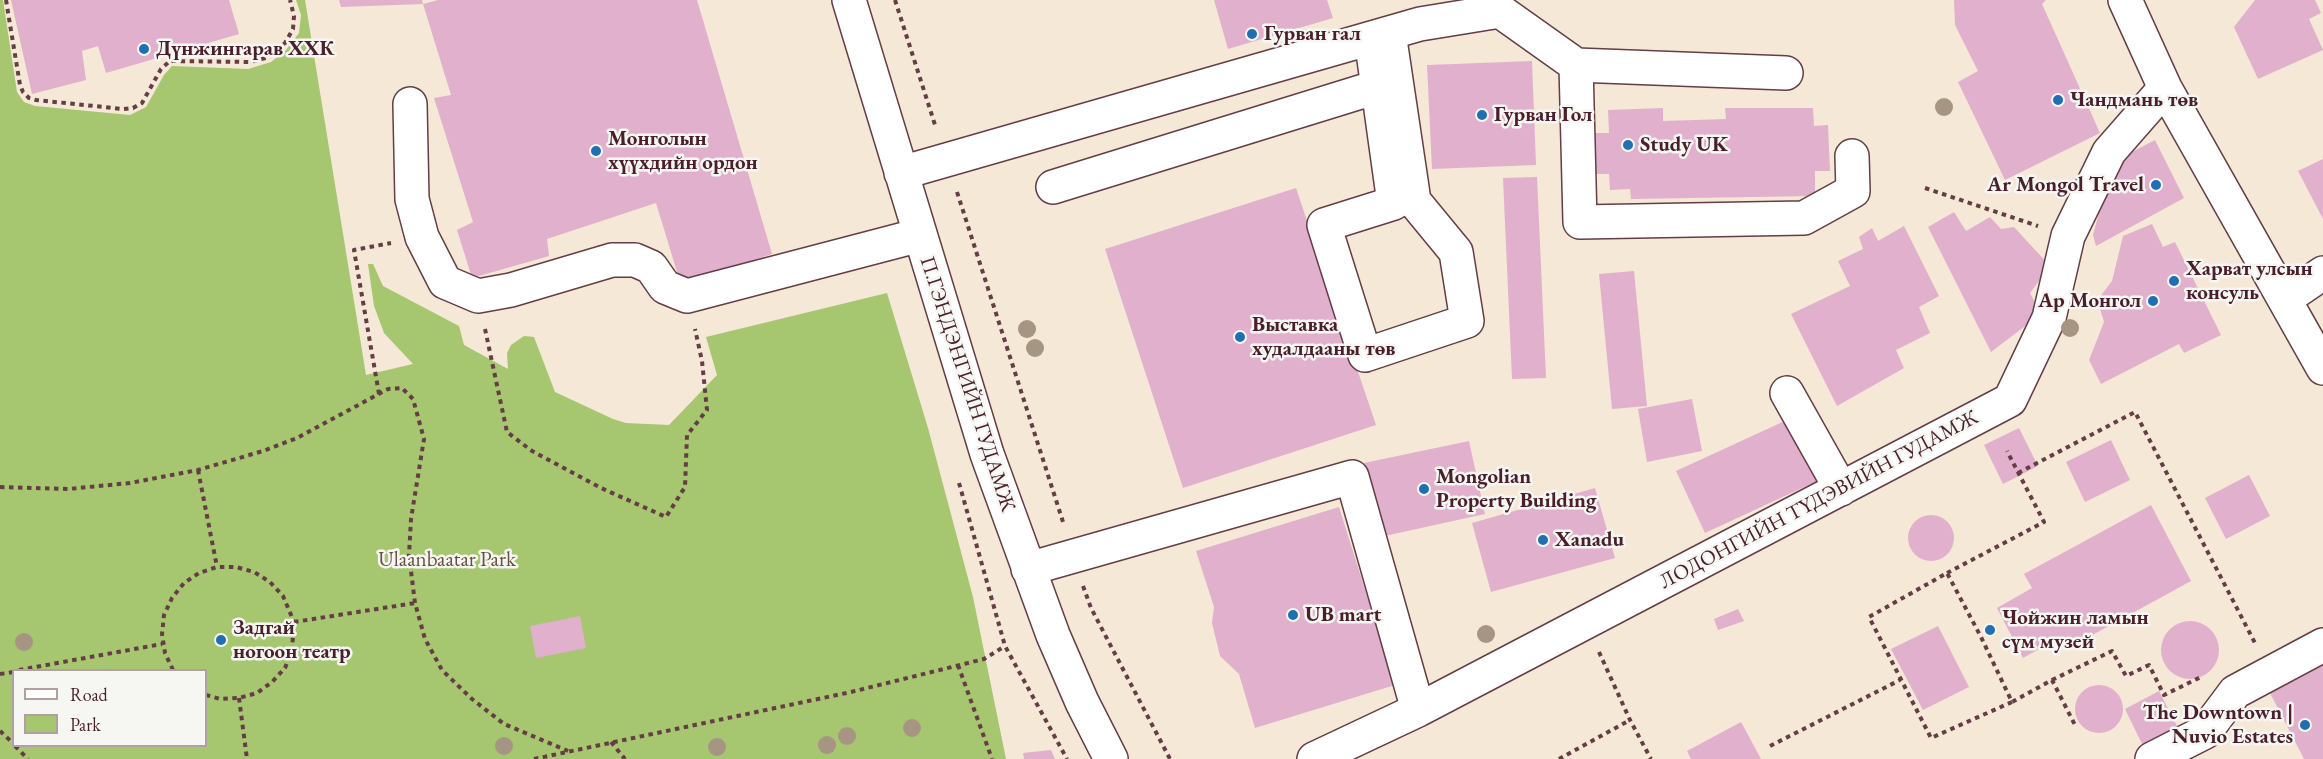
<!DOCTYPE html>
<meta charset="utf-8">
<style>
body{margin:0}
#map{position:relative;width:2323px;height:759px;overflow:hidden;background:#f5e8d7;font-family:"EB Garamond",serif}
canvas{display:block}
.legend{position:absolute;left:12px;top:669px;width:195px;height:78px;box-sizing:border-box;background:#f6f6f2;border:2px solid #b1a0a2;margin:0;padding:8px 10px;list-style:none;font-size:18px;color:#4a1f2b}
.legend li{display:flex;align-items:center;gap:12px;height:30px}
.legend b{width:30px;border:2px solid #b1a0a2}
</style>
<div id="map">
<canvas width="2323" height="759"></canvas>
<ul class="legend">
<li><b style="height:8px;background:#fff"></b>Road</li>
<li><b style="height:16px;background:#a6c66f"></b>Park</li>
</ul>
</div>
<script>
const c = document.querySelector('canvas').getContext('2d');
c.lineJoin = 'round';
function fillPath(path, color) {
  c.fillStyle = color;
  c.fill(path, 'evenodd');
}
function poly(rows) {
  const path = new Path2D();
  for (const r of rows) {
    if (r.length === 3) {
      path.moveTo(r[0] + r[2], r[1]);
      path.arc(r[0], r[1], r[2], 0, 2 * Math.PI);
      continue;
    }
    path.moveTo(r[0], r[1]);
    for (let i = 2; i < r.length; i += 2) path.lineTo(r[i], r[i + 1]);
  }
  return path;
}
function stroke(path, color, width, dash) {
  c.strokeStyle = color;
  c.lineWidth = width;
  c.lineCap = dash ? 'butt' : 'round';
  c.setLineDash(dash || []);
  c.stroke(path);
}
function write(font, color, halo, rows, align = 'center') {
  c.font = font + ' "EB Garamond",serif';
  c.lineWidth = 5;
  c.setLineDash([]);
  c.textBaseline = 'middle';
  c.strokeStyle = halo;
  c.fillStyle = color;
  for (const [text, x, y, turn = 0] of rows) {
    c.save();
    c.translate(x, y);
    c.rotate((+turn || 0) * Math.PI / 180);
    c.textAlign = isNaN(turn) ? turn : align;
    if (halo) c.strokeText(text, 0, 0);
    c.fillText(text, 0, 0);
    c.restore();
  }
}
fillPath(poly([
 [0,0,3,0,17,92,24,102,35,106,130,115,146,107,164,75,172,66,248,69,271,62,286,50,299,33,301,15,296,0,305,0,366,375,413,364,384,333,374,306,368,264,373,264,383,286,459,326,464,345,508,369,507,353,511,345,524,336,534,337,555,392,613,419,626,423,669,425,717,375,706,337,887,293,928,428,973,597,1006,759,0,759],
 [14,670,206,670,206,746,14,746]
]), '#a6c66f');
fillPath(poly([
 [11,0,229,0,239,34,106,73,98,46,82,51,86,80,32,94],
 [339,0,422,0,423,4,341,7],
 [438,0,697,0,772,254,681,285,656,203,547,239,549,256,472,278,457,230,473,222,434,98,451,95,423,4],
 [1214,0,1327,0,1333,18,1228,49],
 [1954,0,2046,0,2042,4,2100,133,2005,180,1958,82,1978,71,1955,25],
 [2255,0,2315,0,2321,13,2309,19,2323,50,2258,79,2234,27],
 [1532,61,1536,165,1432,169,1427,65],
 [1663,108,1663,121,1726,119,1725,108,1813,108,1814,126,1828,125,1830,171,1815,171,1815,196,1631,199,1630,189,1610,190,1609,174,1596,174,1595,133,1609,133,1608,110],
 [2155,140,2184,198,2096,246,2093,235,2099,213,2126,155],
 [2323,159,2323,219,2298,171],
 [1537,177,1546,378,1512,379,1503,178],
 [1296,188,1376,425,1183,488,1105,249],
 [1954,212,1966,231,1990,217,2001,229,2014,227,2050,266,2030,293,2041,314,1991,352,1928,227],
 [2152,224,2163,247,2175,242,2221,335,2184,353,2179,344,2101,384,2089,360,2104,322,2100,309,2102,294,2112,281,2123,236],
 [1904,226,1939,296,1919,307,1930,333,1896,350,1904,368,1837,406,1791,314,1850,286,1838,261,1863,249,1859,237,1872,228,1878,241],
 [1634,271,1647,406,1612,409,1599,274],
 [1692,399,1702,451,1647,462,1638,409],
 [1789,419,1817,481,1705,533,1676,471],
 [2019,428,2038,466,2003,484,1984,445],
 [2111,440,2130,480,2085,502,2066,462],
 [1469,441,1485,514,1380,537,1364,463],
 [2249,475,2270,516,2226,539,2205,498],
 [1595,488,1615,558,1491,592,1472,523],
 [2151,505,2191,581,2065,650,2059,638,2023,658,1997,608,2032,588,2024,574],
 [1339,507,1395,685,1255,728,1239,674,1220,656,1212,623,1214,607,1196,551],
 [1931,538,23],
 [1738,609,1744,621,1718,630,1714,619],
 [580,616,586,648,536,658,530,626],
 [2190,650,29],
 [1938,626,1969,687,1923,710,1891,649],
 [2323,662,2323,759,2304,759,2269,691],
 [2099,709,24],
 [2159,691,2179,730,2144,748,2125,709],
 [1741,722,1761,759,1691,759,1687,751],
 [1051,750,1055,759,1024,759,1023,753]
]), '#e1b0cc');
const minor = poly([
 [849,0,987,454,1053,635,1082,702,1111,759],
 [2125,0,2165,88,2323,368],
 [1371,38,1394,203,1324,225,1365,355,1467,321,1456,252,1414,201,1389,33],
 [1576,65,1580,222,1804,218,1853,191,1852,156],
 [410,104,412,199,422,237,445,282,478,296,511,290,612,260,635,260,651,267,665,287,687,296,920,235],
 [901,173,1420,24,1500,11,1576,65,1786,73],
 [1053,187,1396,81],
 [2285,299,2323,273],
 [1787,393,1841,489],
 [1028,569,1352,477,1418,710],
 [1314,759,1418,710,2010,400,2049,318,2068,236,2109,152,2165,88],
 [2152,759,2205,732,2235,692,2323,645]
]);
stroke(minor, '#643d45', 36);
stroke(poly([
 [6,0,20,85,23,92,29,98,36,100,123,109,133,108,142,103,161,69,170,61,250,62,266,58,285,43,293,29,294,16,290,0],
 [895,0,936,128],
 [1925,188,2038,226],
 [957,192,1064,525],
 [485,329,507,432,532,451,601,488,666,517,685,487,687,435,707,410,702,361,695,329],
 [379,394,354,250,391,243],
 [198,470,217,567],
 [2018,473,2135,412,2255,643],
 [959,483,1005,646,1067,759],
 [0,487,68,489,130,483,198,470,263,451,297,438,388,389,402,388,413,399,424,439,411,519,409,555,415,603,425,639,442,670,472,699,504,724,568,751],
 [1947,573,2044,522,2007,451],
 [1083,586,1091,608,1170,759],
 [294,622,415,603],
 [1599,652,1630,720,1651,759],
 [958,665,992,759],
 [19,670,162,644],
 [173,670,165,653,162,634,164,615,172,598,184,583,199,573,217,567,236,567,254,572,270,582,283,596,294,622,292,650,285,668,272,682,257,693,239,698,220,699,206,695],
 [0,674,14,672],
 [2052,680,2112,651,2126,676,2149,665,2164,695,2203,676],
 [239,698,247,759],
 [2012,702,1931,738,1869,617,1947,573,1981,637,2012,702,2052,680,2075,725],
 [0,731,14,744],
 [611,742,625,759],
 [15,746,28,759],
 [1770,746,1900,680],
 [534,759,851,692,984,659,1005,646],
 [1559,759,1630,720]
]), '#643d45', 4, [4.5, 4.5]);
stroke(minor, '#fff', 33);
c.fillStyle = '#a69583';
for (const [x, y] of [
 [1944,107],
 [2070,328],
 [1027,329],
 [1035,348],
 [1486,634],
 [24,642],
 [912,728],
 [847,736],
 [827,745],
 [504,746],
 [717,747]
]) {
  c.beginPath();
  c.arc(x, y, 9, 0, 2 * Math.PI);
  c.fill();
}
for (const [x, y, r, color] of [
 [1252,34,6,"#1f6fb2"],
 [144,49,6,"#1f6fb2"],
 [2058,100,6,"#1f6fb2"],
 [1482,115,6,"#1f6fb2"],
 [1628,145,6,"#1f6fb2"],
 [596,151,6,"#1f6fb2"],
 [2156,185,6,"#1f6fb2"],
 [2174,281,6,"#1f6fb2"],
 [2153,301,6,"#1f6fb2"],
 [1240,337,6,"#1f6fb2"],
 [1424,489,6,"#1f6fb2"],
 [1543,540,6,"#1f6fb2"],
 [1293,615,6,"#1f6fb2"],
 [1990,630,6,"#1f6fb2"],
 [221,640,6,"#1f6fb2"],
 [2305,725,6,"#1f6fb2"]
]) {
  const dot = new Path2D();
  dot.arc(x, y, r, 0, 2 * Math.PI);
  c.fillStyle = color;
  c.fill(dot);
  stroke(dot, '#f6f6f2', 2);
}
write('bold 21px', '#4a1f2b', '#f6f6f2', [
 ["Гурван гал",1264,34],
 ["Дүнжингарав ХХК",156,49],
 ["Чандмань төв",2070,100],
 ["Гурван Гол",1494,115],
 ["Монголын",608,139],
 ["хүүхдийн ордон",608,163],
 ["Study UK",1640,145],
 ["Ar Mongol Travel",2144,185,"right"],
 ["Харват улсын",2186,269],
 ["консуль",2186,293],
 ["Ар Монгол",2141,301,"right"],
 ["Выставка",1252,325],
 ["худалдааны төв",1252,349],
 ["Mongolian",1436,477],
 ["Property Building",1436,501],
 ["Xanadu",1555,540],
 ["UB mart",1305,615],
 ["Чойжин ламын",2002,618],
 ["сүм музей",2002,642],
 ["Задгай",233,628],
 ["ногоон театр",233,652],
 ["The Downtown |",2293,713,"right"],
 ["Nuvio Estates",2293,737,"right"]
], 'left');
write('21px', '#4a1f2b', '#f6f6f2', [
 ["П.ГЭНДЭНГИЙН ГУДАМЖ",967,384,72],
 ["ЛОДОНГИЙН ТҮДЭВИЙН ГУДАМЖ",1819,500,-28]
]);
write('21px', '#66513f', '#f6f6f2', [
 ["Ulaanbaatar Park",447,560]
]);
</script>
